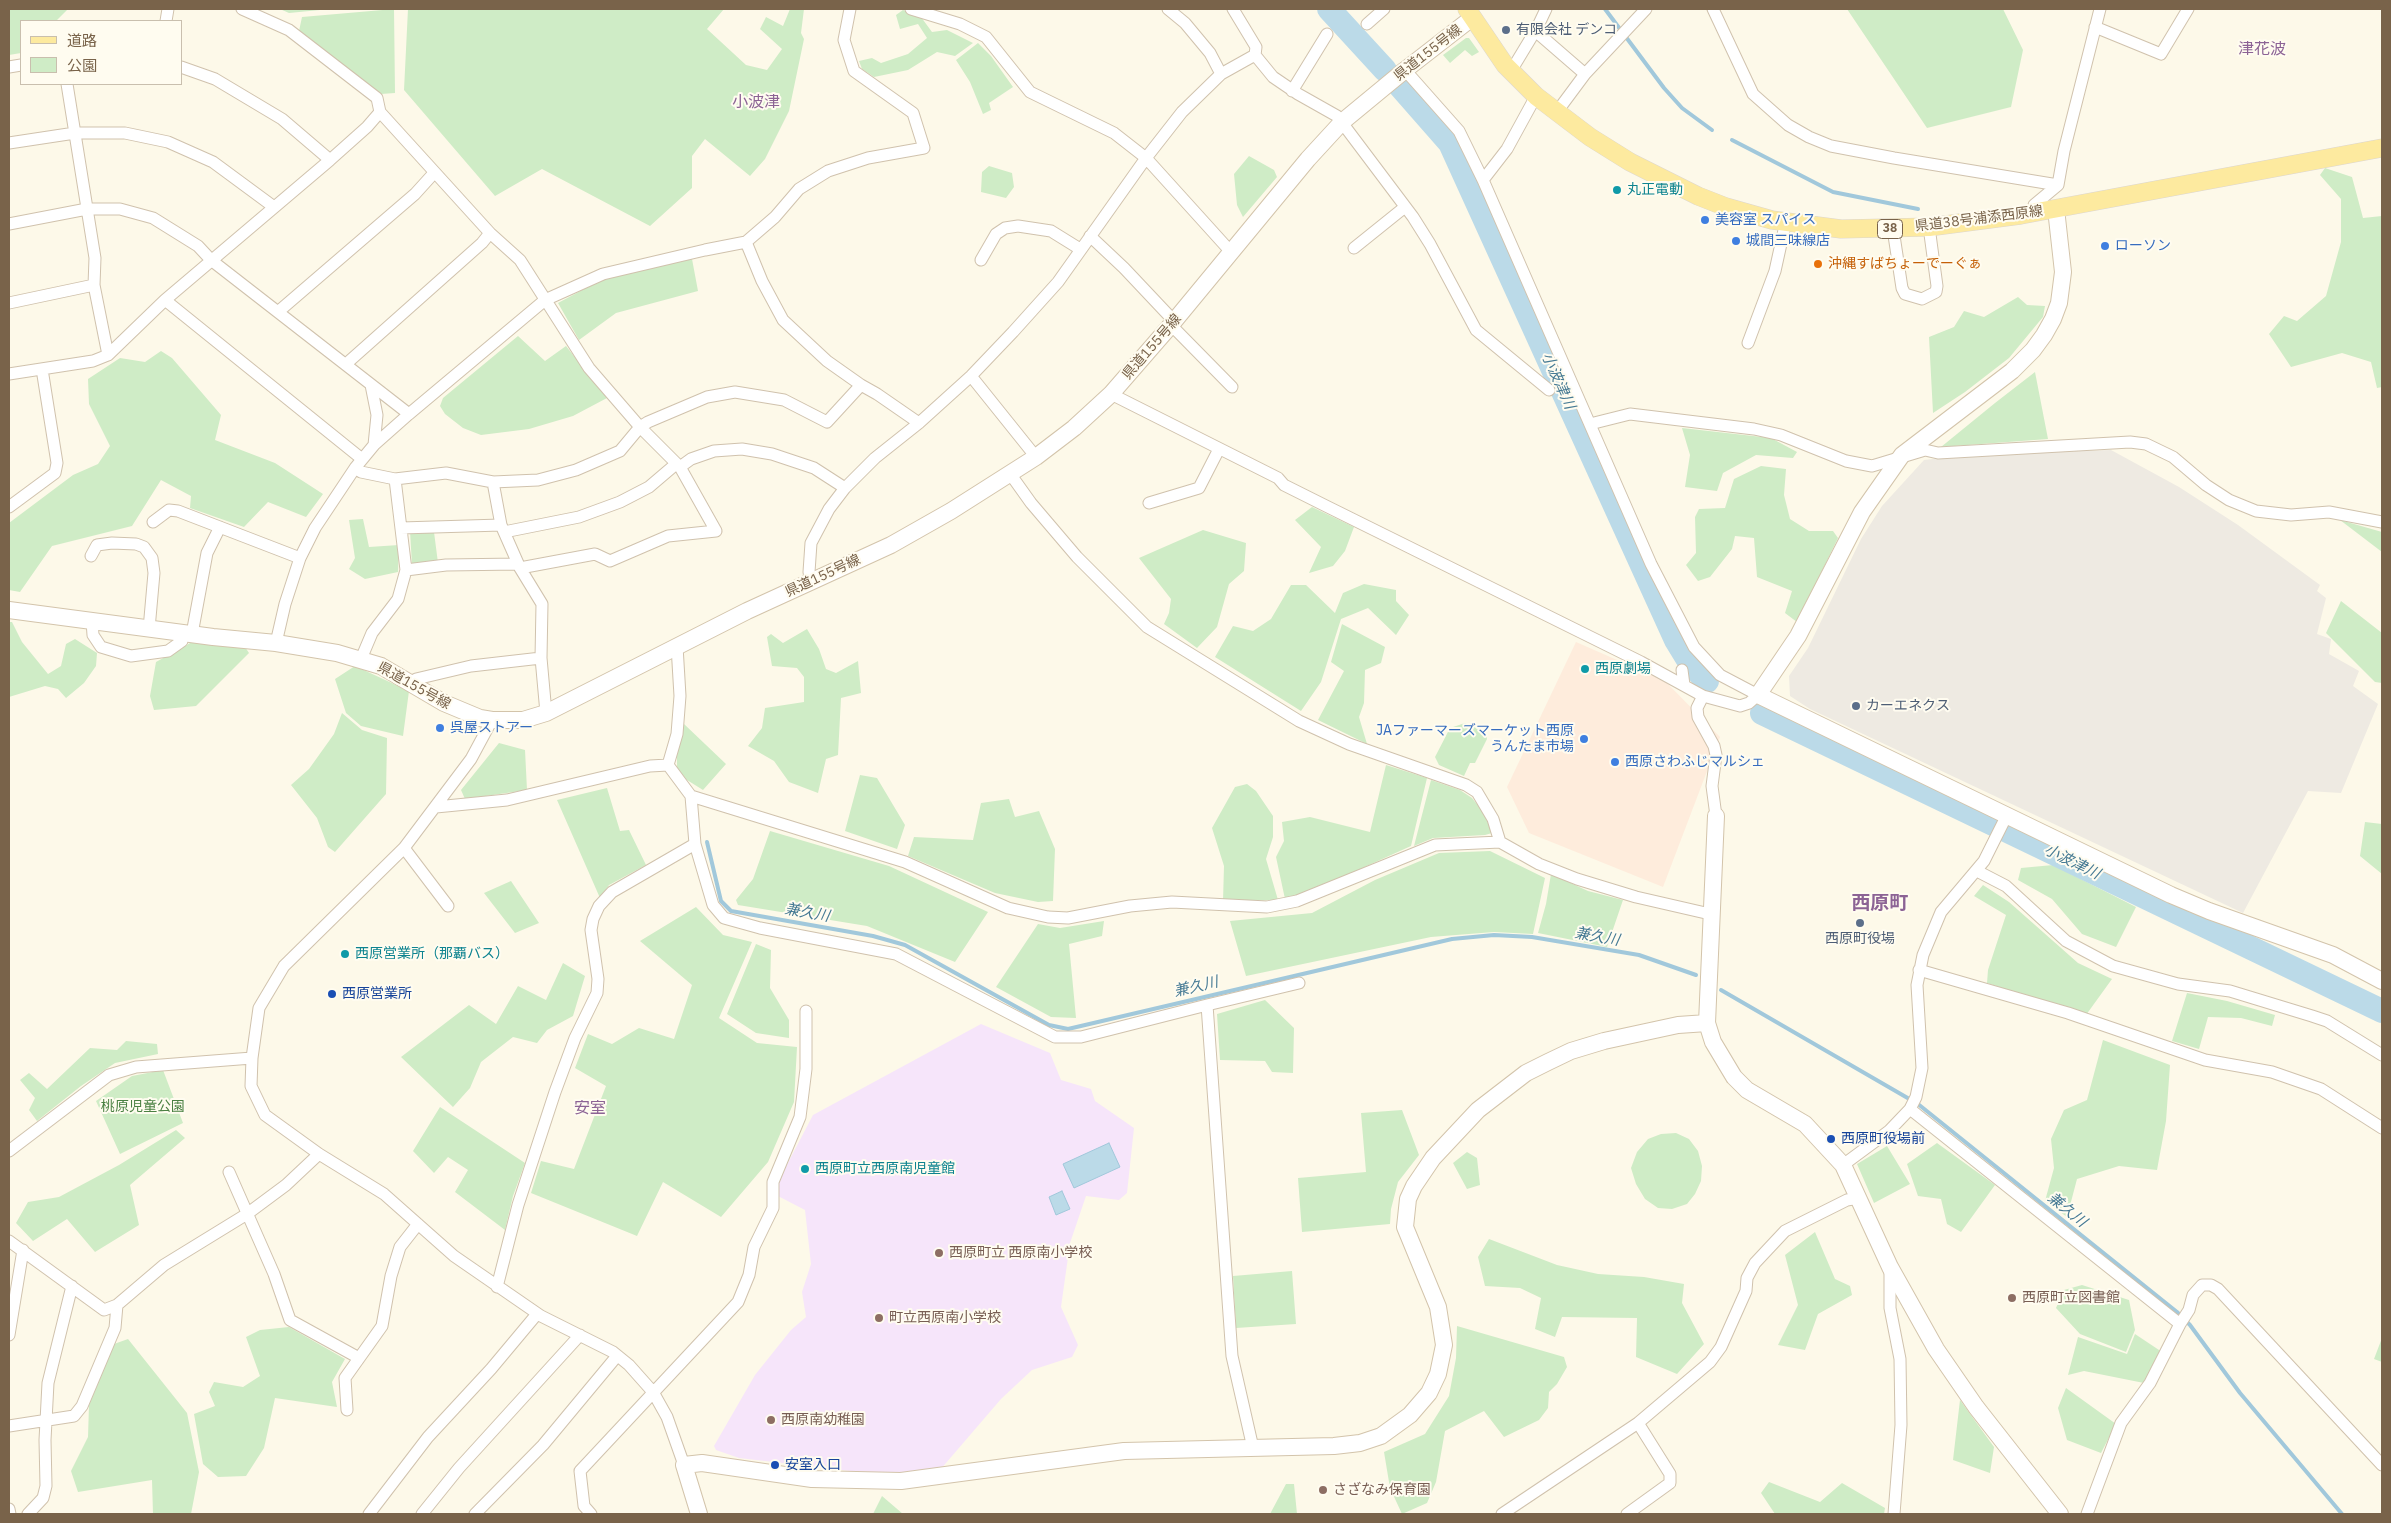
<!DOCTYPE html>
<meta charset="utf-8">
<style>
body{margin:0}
#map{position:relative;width:2391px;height:1523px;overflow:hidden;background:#fdf9e9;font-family:"IBM Plex Sans","Noto Sans JP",sans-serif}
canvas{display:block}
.frame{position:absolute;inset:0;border:10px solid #79634a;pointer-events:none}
.legend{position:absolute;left:20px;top:20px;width:162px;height:65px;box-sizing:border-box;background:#fffcf0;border:1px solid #c9bfae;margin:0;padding:6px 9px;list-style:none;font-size:15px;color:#79634a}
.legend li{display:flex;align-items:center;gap:10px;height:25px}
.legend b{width:25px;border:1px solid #c9bfae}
</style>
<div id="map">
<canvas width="2391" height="1523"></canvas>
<div class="frame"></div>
<ul class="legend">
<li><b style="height:6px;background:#fdea9f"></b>道路</li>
<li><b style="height:14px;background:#cfecc6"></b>公園</li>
</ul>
</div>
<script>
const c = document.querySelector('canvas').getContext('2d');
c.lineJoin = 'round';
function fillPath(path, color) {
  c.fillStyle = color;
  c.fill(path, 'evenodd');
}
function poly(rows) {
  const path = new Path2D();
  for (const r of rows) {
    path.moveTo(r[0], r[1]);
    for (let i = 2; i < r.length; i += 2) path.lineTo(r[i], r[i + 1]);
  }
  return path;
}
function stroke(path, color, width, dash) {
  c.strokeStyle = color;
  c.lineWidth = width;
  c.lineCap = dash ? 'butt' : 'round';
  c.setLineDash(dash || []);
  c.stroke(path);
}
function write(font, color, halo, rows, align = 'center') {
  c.font = font + ' "IBM Plex Sans","Noto Sans JP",sans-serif';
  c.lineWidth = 4;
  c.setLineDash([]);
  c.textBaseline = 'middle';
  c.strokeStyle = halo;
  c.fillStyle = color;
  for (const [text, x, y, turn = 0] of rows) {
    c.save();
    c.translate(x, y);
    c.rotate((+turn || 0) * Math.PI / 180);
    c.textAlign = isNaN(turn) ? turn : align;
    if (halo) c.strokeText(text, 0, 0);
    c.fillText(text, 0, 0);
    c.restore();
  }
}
fillPath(poly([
 [1576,642,1665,681,1720,737,1663,887,1529,833,1507,787]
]), '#feecdc');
fillPath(poly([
 [2111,450,2179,487,2238,525,2320,585,2317,591,2326,598,2317,634,2331,639,2329,654,2359,671,2353,686,2378,704,2341,793,2308,791,2243,913,1810,709,1790,696,1789,676,1808,648,1861,539,1882,506,1924,460,1976,454]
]), '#eeeae2');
fillPath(poly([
 [981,1024,1050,1053,1061,1080,1091,1089,1095,1101,1134,1128,1127,1193,1119,1200,1086,1196,1070,1243,1061,1307,1078,1345,1072,1357,1032,1370,1001,1399,940,1470,885,1475,739,1458,716,1450,714,1446,755,1375,791,1330,806,1317,802,1292,811,1264,805,1210,776,1195,779,1180,813,1115]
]), '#f6e5fa');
fillPath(poly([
 [9,9,68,9,56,21,21,21,21,53,9,55],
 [280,9,330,9,289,13],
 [394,9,395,93,381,94,299,31,302,17],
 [408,9,724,9,707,29,746,65,767,70,782,49,760,29,766,17,783,26,790,9,804,9,801,33,804,39,789,111,765,159,750,176,705,139,692,156,692,188,650,226,542,169,495,196,404,90],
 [1847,9,2003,9,2023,50,2011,107,1927,128],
 [903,10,921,17,932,32,947,30,973,43,955,56,937,52,908,70,874,77,862,69,859,61,872,58,881,63,908,54,927,38,918,24,900,29,896,15],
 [1466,38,1469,38,1479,52,1472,56,1465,50,1450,63,1443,55],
 [978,43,991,56,1013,87,989,103,991,110,983,114,970,82,956,60],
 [1249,156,1274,170,1277,177,1243,217,1237,205,1234,174],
 [989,166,1012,173,1014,187,1006,198,981,192,982,172],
 [2325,168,2352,177,2363,218,2382,216,2382,387,2377,388,2371,362,2342,353,2291,367,2269,334,2284,316,2297,321,2326,296,2341,242,2341,199,2320,175],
 [692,259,698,291,616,313,579,340,558,303,603,279],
 [2018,297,2027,305,2045,306,2043,317,2009,358,1965,392,1933,413,1929,337,1954,327,1964,311,1984,317],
 [518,336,545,361,566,346,607,398,573,416,529,429,481,435,463,428,445,414,440,406,443,398],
 [161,351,172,358,221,415,215,440,275,463,323,494,306,517,268,502,244,527,190,508,191,496,161,480,132,526,52,546,20,592,9,590,9,523,73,475,98,464,110,446,89,404,88,379,120,358,145,362],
 [2035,372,2048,439,1941,447,1995,403],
 [1682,428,1771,438,1797,452,1793,458,1756,455,1723,473,1717,491,1685,487,1690,455],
 [1761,466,1786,469,1784,495,1790,519,1809,531,1833,531,1838,538,1797,622,1785,613,1792,591,1757,577,1754,538,1735,536,1732,549,1710,577,1698,581,1686,565,1696,553,1695,517,1699,509,1725,508,1734,479],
 [1312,507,1354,527,1345,551,1333,566,1309,573,1321,547,1295,520],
 [363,519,369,547,399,545,398,572,365,579,349,569,355,558,349,520],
 [2340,520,2382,532,2382,552],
 [1203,530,1246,543,1244,571,1229,584,1217,627,1197,648,1164,624,1169,613,1171,599,1139,558],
 [410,531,434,532,438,563,412,565],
 [1364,584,1396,590,1396,601,1409,615,1396,635,1368,608,1341,619,1321,682,1301,711,1215,657,1233,626,1253,631,1271,619,1291,585,1306,585,1335,613,1343,593],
 [2341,601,2382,633,2382,683,2375,682,2326,633],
 [9,622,12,622,22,642,48,674,61,666,66,644,75,639,97,653,96,666,84,683,66,698,58,689,45,686,9,697],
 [1342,624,1385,647,1381,663,1365,670,1364,703,1359,717,1367,744,1318,720,1344,671,1331,662],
 [807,629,819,649,826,669,836,673,858,661,861,693,841,698,838,755,826,759,818,793,789,782,774,761,748,746,762,728,765,708,804,702,804,677,797,668,772,666,767,637,771,634,783,643],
 [192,642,245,647,249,653,196,706,154,710,150,696,156,662],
 [355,666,409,691,403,736,361,726,346,713,335,679],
 [342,713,362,730,387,738,386,794,335,852,328,847,317,818,291,785,309,769,334,734],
 [1465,723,1486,732,1487,739,1475,763,1470,763,1464,776,1439,765,1435,757,1450,728],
 [684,724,726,764,703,790,687,780,677,768,677,756],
 [499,743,525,750,527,790,465,799,461,790],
 [1386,765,1427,778,1411,846,1296,898,1285,899,1276,857,1284,841,1282,822,1310,817,1370,832],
 [860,775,877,778,905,825,897,849,845,831],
 [1431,780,1460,790,1472,798,1484,813,1492,833,1485,835,1433,838,1414,846],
 [1247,784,1256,791,1273,816,1273,837,1266,859,1278,900,1223,901,1224,866,1212,828,1235,787],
 [607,788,620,831,629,830,646,865,609,885,600,898,557,800],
 [1009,799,1015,817,1039,811,1055,849,1053,901,1038,902,995,893,908,856,914,837,973,840,981,803],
 [2365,822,2382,824,2382,874,2360,856],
 [770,831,889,866,988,912,955,962,867,926,738,905,736,900,753,879],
 [1490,851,1545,878,1533,934,1494,932,1431,937,1246,976,1230,921,1312,913,1375,880,1439,853],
 [2053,865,2136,907,2116,947,2082,934,2052,899,2018,880,2021,868],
 [1551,874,1588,891,1623,900,1607,947,1538,933,1546,904],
 [511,881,539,923,515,933,484,893],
 [1983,885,2009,902,2078,963,2112,979,2086,1015,1987,983,1988,970,2006,915,1974,896],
 [696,907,723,935,752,942,719,1018,757,1043,797,1047,794,1102,768,1162,721,1217,663,1182,637,1236,531,1193,541,1161,574,1169,606,1086,575,1068,588,1034,612,1044,639,1028,674,1039,692,985,640,941],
 [1104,921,1102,936,1069,944,1076,1018,1051,1017,996,987,1038,924,1060,928],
 [756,944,771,950,770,988,789,1020,789,1038,756,1033,727,1014],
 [563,963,585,976,573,1016,547,1030,537,1043,513,1037,481,1062,470,1088,453,1107,401,1057,469,1005,496,1024,518,986,546,1000],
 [2187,993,2227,1001,2275,1015,2272,1026,2241,1018,2208,1017,2199,1049,2172,1041],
 [1265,1000,1294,1028,1293,1073,1272,1072,1265,1061,1220,1060,1217,1014],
 [2103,1040,2170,1065,2166,1121,2157,1170,2119,1166,2077,1179,2067,1217,2045,1201,2054,1168,2051,1139,2064,1110,2087,1100],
 [126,1041,157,1044,158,1054,115,1063,81,1086,37,1121,29,1110,35,1098,20,1080,29,1073,47,1089,90,1048,117,1050],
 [163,1070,183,1123,120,1154,96,1101,132,1076],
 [440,1107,525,1163,513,1196,505,1230,455,1192,468,1170,448,1157,434,1173,413,1151],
 [1402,1110,1419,1155,1398,1182,1391,1209,1390,1224,1302,1232,1298,1178,1366,1172,1361,1113],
 [176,1130,185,1138,130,1185,139,1225,95,1252,67,1219,33,1241,16,1223,28,1202,59,1197,119,1165],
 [1676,1133,1689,1139,1698,1151,1702,1166,1701,1181,1695,1194,1687,1204,1672,1209,1658,1208,1645,1199,1636,1184,1631,1168,1637,1152,1648,1139,1661,1134],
 [1937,1143,1995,1185,1961,1232,1947,1224,1941,1199,1918,1196,1907,1164],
 [1887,1146,1910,1184,1874,1203,1857,1164],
 [1467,1152,1477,1158,1480,1185,1467,1189,1453,1163],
 [1815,1232,1835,1279,1850,1286,1852,1295,1818,1314,1805,1350,1778,1345,1798,1305,1785,1255],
 [1489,1239,1557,1265,1598,1274,1644,1277,1684,1284,1682,1303,1704,1344,1677,1374,1636,1357,1637,1318,1562,1317,1555,1337,1535,1329,1541,1298,1520,1288,1485,1286,1478,1257],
 [1292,1271,1296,1324,1236,1328,1233,1276],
 [2082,1285,2129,1300,2135,1330,2126,1352,2080,1334,2056,1308,2064,1290],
 [1457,1326,1564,1357,1567,1367,1557,1384,1549,1392,1548,1408,1539,1420,1504,1437,1484,1411,1445,1431,1436,1482,1427,1503,1402,1514,1390,1488,1384,1452,1425,1434,1449,1396,1456,1358],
 [289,1327,345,1359,332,1382,337,1407,275,1398,264,1448,246,1476,218,1477,203,1464,194,1414,215,1406,209,1392,214,1382,243,1387,260,1376,246,1337,260,1330],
 [2135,1334,2162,1352,2144,1383,2084,1371,2068,1375,2078,1337,2127,1354],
 [2382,1338,2382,1362,2374,1359],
 [128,1339,187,1413,199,1472,191,1514,153,1514,152,1480,78,1492,71,1471,88,1437,89,1405,114,1344],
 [2066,1388,2116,1424,2101,1453,2067,1440,2058,1408],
 [1960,1400,1994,1447,1990,1473,1953,1460],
 [1769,1482,1820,1502,1842,1483,1885,1508,1884,1514,1775,1514,1761,1493],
 [1286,1484,1294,1484,1297,1514,1270,1514],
 [882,1496,903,1514,873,1514]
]), '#cfecc6');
const water = poly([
 [1109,1143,1120,1167,1074,1188,1063,1164,1109,1143],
 [1062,1191,1070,1209,1056,1215,1049,1197,1062,1191]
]);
fillPath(water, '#bbdae8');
stroke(water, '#a1c8db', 1);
stroke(poly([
 [1605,9,1664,88,1682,108,1712,130],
 [1732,140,1833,192,1918,209],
 [707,842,721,901,731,911,873,936,905,945,1049,1025,1068,1029,1452,939,1494,935,1532,937,1639,955,1696,975],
 [1721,990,1918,1104,2177,1312,2190,1325,2240,1393,2342,1514]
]), '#a1c8db', 4);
stroke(poly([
 [1329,9,1385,70],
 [1400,86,1450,143,1676,640,1690,663,1707,681],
 [1762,713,2382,1011]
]), '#bbdae8', 24);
const street = poly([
 [242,9,289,30,377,98,380,112,490,233,520,260,589,368,640,427,680,467,716,531,668,536,610,561,595,554,520,568],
 [911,9,960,24,986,37,1030,92,1114,133,1146,158,1231,252],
 [1168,9,1185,23,1210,53,1221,74],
 [1233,9,1256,47,1255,55],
 [1713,9,1753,94,1788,125,1809,137,1831,146,1894,158,2058,185],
 [166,21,168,9],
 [1367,24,1384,9],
 [2095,27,2161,54,2188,9],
 [1537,28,1540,35,1585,74],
 [9,67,21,65],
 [181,67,215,79,282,119,330,160],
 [1511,71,1537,28,1546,9],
 [67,84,95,258,94,285,108,355],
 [1292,91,1327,34],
 [1556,113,1585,74,1646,9],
 [9,143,75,133,125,133,168,142,213,162,274,207],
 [1483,180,1507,149,1536,96],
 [2047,207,2034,205,2058,185,2064,151,2100,9],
 [9,224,87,209,120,209,153,218,198,246,211,260,409,414],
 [1893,229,1902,288,1905,294,1922,299,1936,292,1937,286,1929,227],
 [1090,236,1124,268,1174,321],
 [746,242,762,281,783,320,827,361,861,385],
 [1354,248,1405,207],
 [981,260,996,234,1005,228,1018,226,1051,231,1080,249],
 [165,300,362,459],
 [9,303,94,285],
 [279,311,415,194,434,173],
 [1171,325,1232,387],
 [1748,343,1775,271,1786,221],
 [346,364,482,243,490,233],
 [9,374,93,361,108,355,165,300,330,160,367,127,380,112],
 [971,376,1036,457],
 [371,385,377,415,374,445],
 [1111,394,1278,478,1284,485,1328,507,1641,662,1703,696,1740,706,1749,703,1758,695,1720,675,1694,647,1651,564,1483,180,1459,131,1405,70],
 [1590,424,1630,414,1754,429,1781,435,1846,461,1872,466,1925,450,1938,453,2130,442,2146,444,2173,457,2206,485,2229,500,2256,511,2291,515,2329,512,2382,522],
 [680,467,691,459,714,451,742,449,772,454,814,468,845,488],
 [355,468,361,472,395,479,446,473,493,482,501,525,520,568,542,604,541,658,546,713],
 [1011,475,1031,503,1077,557,1147,627,1299,721,1349,744,1466,785,1477,792,1493,819,1500,842],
 [493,482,538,480,576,470,620,451,640,427,648,422,707,397,735,392,784,400,827,422,861,385,877,394,919,423],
 [1149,503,1199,488,1219,449],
 [9,507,55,473,57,463,42,369],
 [153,522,169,510,178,511,300,558],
 [401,528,501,525],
 [504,532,579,517,620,502,649,487,676,464],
 [91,556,97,545,112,543,136,544,144,547,152,558,154,573,149,629],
 [406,570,446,565,518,564],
 [811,582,809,572,811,543,829,509,845,488,875,458,919,423,971,376,1013,332,1058,282,1146,158,1182,112,1221,74,1255,55,1273,77,1298,94,1337,116,1413,217,1430,244,1476,330,1549,390],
 [92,621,93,635,101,647,131,656,168,651,182,641,183,633],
 [192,634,207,553,220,527],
 [276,643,285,604,300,558,315,528,355,468,374,445,409,414,545,300,603,274,705,250,746,242,775,217,799,189,828,171,868,158,924,148,913,113,854,71,844,40,850,9],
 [677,646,680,696,677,734,668,765,691,796,695,844,713,905,724,918,760,928,896,954,1055,1037,1081,1037,1207,1005,1232,1356,1253,1448],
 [361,659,372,633,398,599,406,570,395,479],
 [1682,670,1684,685],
 [412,684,416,679,471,666,541,658],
 [1703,696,1697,708,1698,717,1714,746,1716,755,1712,786,1716,816],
 [492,720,471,759,404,848,284,966,259,1008,252,1058,251,1086,265,1115,319,1154,384,1194,454,1256,541,1316,613,1352,629,1365,653,1392,667,1417,684,1465],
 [691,796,905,862,1008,908,1048,917,1068,918,1130,906,1172,902,1267,907,1297,901,1435,845,1500,842,1539,864,1577,879,1636,897,1710,914],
 [436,807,507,800,650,766,668,765],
 [404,848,448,906],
 [1977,871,2006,886,2066,941,2113,966,2178,984,2230,991,2312,1016,2327,1021,2382,1055],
 [1919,970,2068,1013,2205,1060,2272,1072,2321,1089,2382,1128],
 [1207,1005,1299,983],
 [1910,1109,2180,1324],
 [9,1151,109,1075,136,1067,252,1058],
 [1843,1165,1889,1131,1910,1109,1916,1097,1922,1068,1917,985,1923,955,1941,912,1984,861,2007,815],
 [229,1172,274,1274,290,1320,359,1358],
 [9,1241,104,1310,117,1305,164,1265,247,1214,286,1185,319,1154],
 [1890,1269,1890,1308,1900,1359,1901,1425,1894,1514],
 [497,1287,518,1205,555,1092,575,1038,597,993,598,979,591,930,593,919,599,906,612,892,695,844],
 [9,1335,23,1250],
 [347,1410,345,1378,382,1326,391,1276,400,1247,418,1224],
 [9,1426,74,1416,82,1406,115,1328,117,1305],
 [9,1509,10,1514],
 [28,1514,43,1498,46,1486,45,1440,48,1383,72,1286],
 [369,1514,428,1437,491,1369,537,1314],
 [422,1514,459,1468,580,1335],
 [475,1514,543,1445,617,1356],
 [591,1514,584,1506,580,1471,738,1302,749,1275,754,1247,773,1208,773,1182,800,1117,806,1069,806,1011],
 [1502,1514,1638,1423,1710,1362,1721,1347,1746,1291,1747,1278,1755,1263,1785,1231,1847,1200,1859,1198],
 [1627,1514,1670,1483,1670,1474,1638,1423],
 [2087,1514,2121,1423,2150,1383,2180,1324,2189,1310,2193,1295,2202,1285,2211,1285,2218,1289,2382,1465]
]);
const secondary = poly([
 [2056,209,2063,272,2059,303,2053,319,2044,335,2033,350,2012,371,1902,455,1862,512,1798,636,1758,695,2171,895,2209,911,2333,955,2382,981],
 [9,610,213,637,276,643,337,653,381,666,444,703,480,718,492,720,523,720,546,713,747,611,891,545,951,511,1036,457,1074,428,1111,394,1171,325,1308,159,1342,122,1405,70,1472,18],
 [1716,816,1707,1023,1713,1042,1734,1077,1747,1090,1805,1124,1843,1165,1890,1267,1936,1349,1976,1407,2060,1514],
 [699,1514,684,1465,702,1463,812,1479,901,1481,1124,1451,1334,1446,1360,1443,1381,1436,1410,1415,1429,1393,1438,1374,1444,1345,1438,1307,1405,1227,1408,1199,1414,1186,1433,1158,1478,1110,1526,1073,1548,1062,1571,1051,1604,1041,1678,1025,1707,1023]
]);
const primary = poly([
 [1467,9,1505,65,1536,96,1590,137,1630,162,1698,196,1726,207,1772,220,1841,229,1929,227,2021,215,2382,148]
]);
stroke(street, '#d0c2ad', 13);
stroke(secondary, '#d3c4ab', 18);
stroke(primary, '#dcd6d0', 19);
stroke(street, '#fff', 11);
stroke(secondary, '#fff', 16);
stroke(primary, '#fdea9f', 18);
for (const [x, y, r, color] of [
 [1506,30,5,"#5c6f8a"],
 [1617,190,5,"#0f9aa8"],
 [1705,220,5,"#3f7fe0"],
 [1736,241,5,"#3f7fe0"],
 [2105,246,5,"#3f7fe0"],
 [1818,264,5,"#e8710a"],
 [1585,669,5,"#0f9aa8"],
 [1856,706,5,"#5c6f8a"],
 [440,728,5,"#3f7fe0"],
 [1584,739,5,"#3f7fe0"],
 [1615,762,5,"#3f7fe0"],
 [1860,923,5,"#5c6f8a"],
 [345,954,5,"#0f9aa8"],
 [332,994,5,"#1a4fb4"],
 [1831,1139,5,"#1a4fb4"],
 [805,1169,5,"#0f9aa8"],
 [939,1253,5,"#8d6e63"],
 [2012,1298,5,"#8d6e63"],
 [879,1318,5,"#8d6e63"],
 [771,1420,5,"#8d6e63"],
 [775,1465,5,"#1a4fb4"],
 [1323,1490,5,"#8d6e63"]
]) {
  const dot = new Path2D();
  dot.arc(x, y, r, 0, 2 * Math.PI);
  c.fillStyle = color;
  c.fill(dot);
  stroke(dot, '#fffcf0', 2);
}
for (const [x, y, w] of [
 [1890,229,25]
]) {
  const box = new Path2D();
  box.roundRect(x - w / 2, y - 9.5, w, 19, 4);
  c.fillStyle = '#fffcf0';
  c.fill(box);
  stroke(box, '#79634a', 1);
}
write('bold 12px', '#79634a', null, [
 ["38",1890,229]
]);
write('14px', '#4e5e75', '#fffcf0', [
 ["有限会社 デンコ",1516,30],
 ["カーエネクス",1866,706],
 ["西原町役場",1860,939,"center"]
], 'left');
write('14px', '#79634a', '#fffcf0', [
 ["県道155号線",1428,53,-38],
 ["県道38号浦添西原線",1979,219,-7],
 ["県道155号線",1152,347,-49],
 ["県道155号線",823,576,-25],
 ["県道155号線",414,686,29]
]);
write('14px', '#0d838f', '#fffcf0', [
 ["丸正電動",1627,190],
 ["西原劇場",1595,669],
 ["西原営業所（那覇バス）",355,954],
 ["西原町立西原南児童館",815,1169]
], 'left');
write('14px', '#366cbe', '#fffcf0', [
 ["美容室 スパイス",1715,220],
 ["城間三味線店",1746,241],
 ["ローソン",2115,246],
 ["呉屋ストアー",450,728],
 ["JAファーマーズマーケット西原",1574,731,"right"],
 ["うんたま市場",1574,747,"right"],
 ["西原さわふじマルシェ",1625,762]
], 'left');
write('14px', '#c56008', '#fffcf0', [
 ["沖縄すばちょーでーぐぁ",1828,264]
], 'left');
write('14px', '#164399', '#fffcf0', [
 ["西原営業所",342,994],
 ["西原町役場前",1841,1139],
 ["安室入口",785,1465]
], 'left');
write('14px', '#4a8042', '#fffcf0', [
 ["桃原児童公園",143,1107]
]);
write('14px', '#785e54', '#fffcf0', [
 ["西原町立 西原南小学校",949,1253],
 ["西原町立図書館",2022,1298],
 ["町立西原南小学校",889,1318],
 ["西原南幼稚園",781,1420],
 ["さざなみ保育園",1333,1490]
], 'left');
write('italic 15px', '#467a94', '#fffcf0', [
 ["小波津川",1558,381,66],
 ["小波津川",2072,862,26],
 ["兼久川",807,913,10],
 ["兼久川",1597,937,10],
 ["兼久川",1196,987,-13],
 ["兼久川",2067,1210,39]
]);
write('16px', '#8c6395', '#fffcf0', [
 ["津花波",2262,49],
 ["小波津",756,102],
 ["安室",590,1108]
]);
write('bold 19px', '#8c6395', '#fffcf0', [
 ["西原町",1880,904]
]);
</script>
